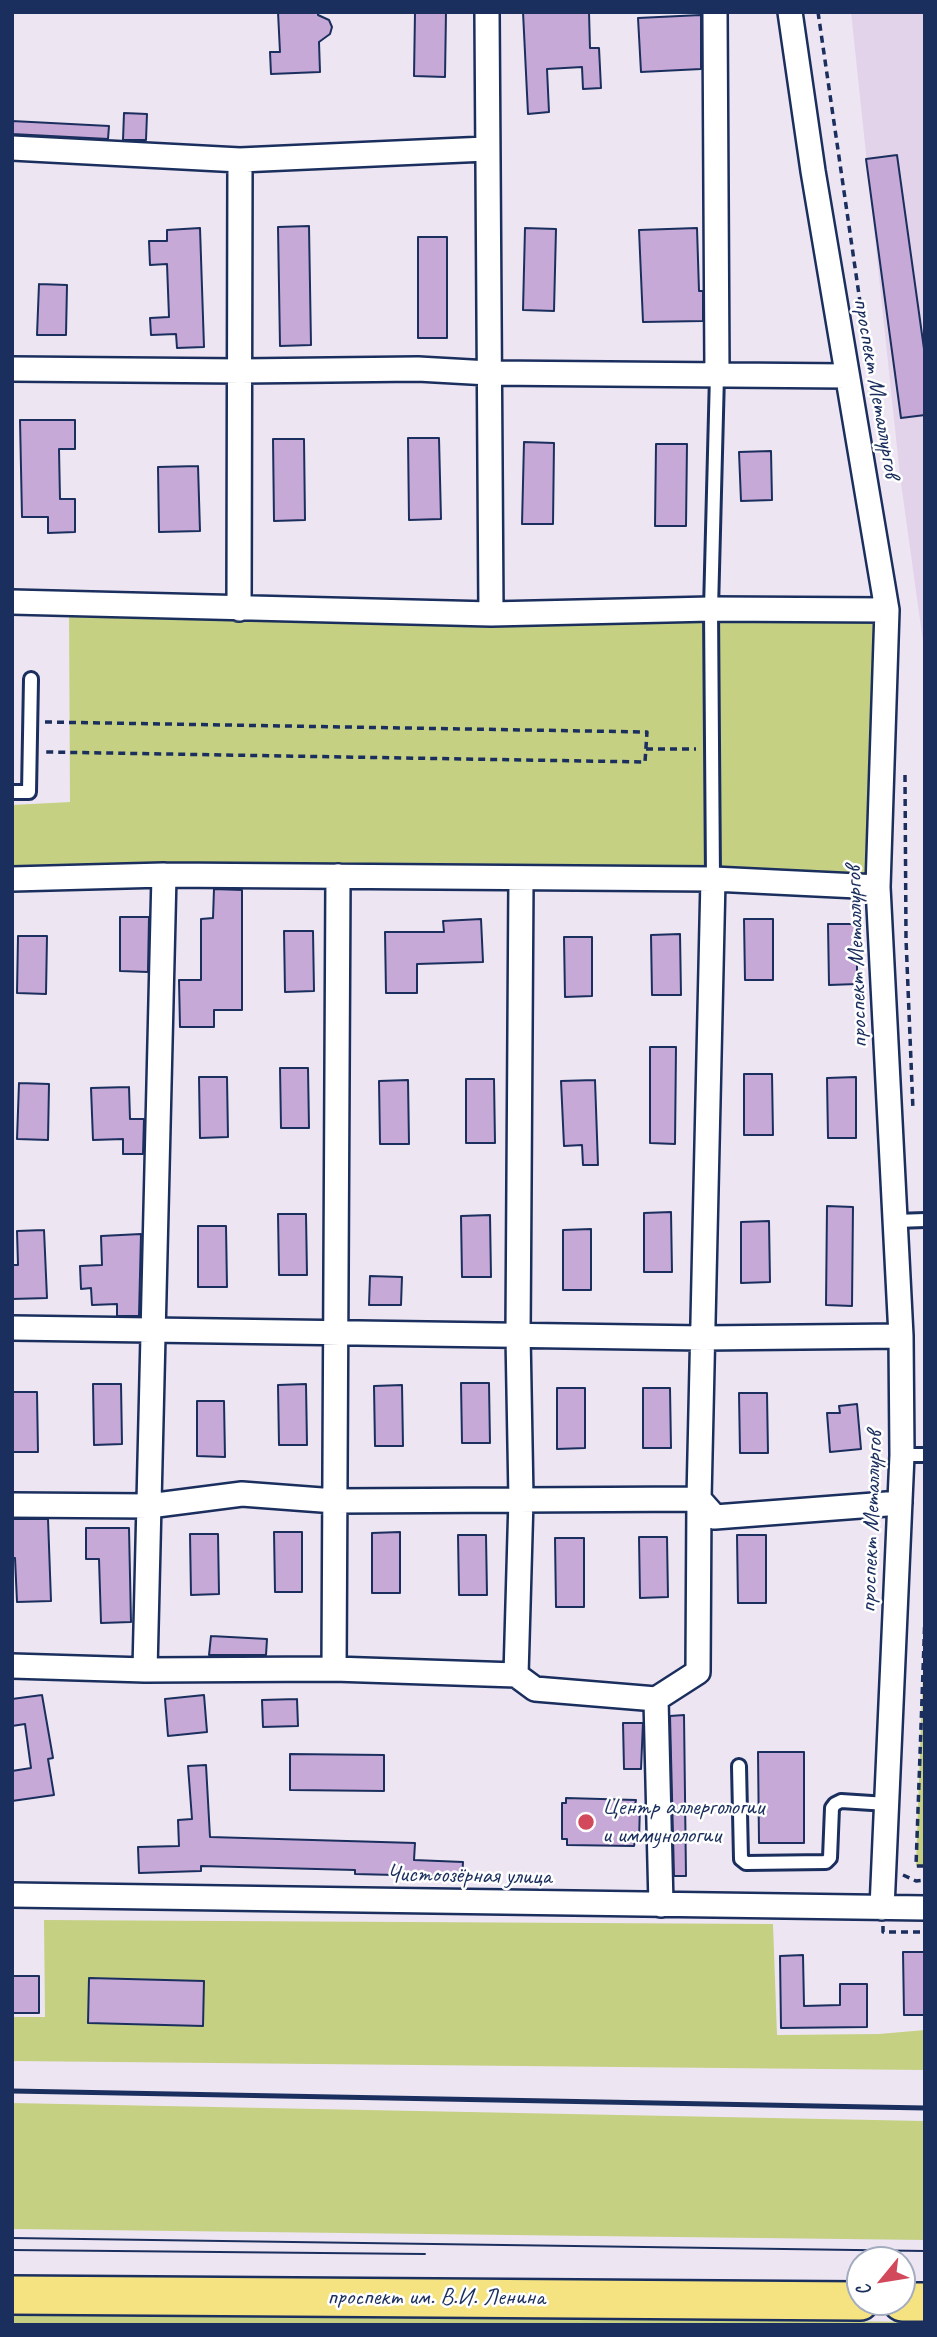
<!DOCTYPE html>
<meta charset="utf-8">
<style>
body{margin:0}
#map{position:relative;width:937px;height:2337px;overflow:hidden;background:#eee5f3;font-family:Caveat,sans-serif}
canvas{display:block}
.frame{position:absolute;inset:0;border:14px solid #1b2f5e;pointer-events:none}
.north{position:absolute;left:846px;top:2246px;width:70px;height:70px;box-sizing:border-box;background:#fff;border:2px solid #a4acbf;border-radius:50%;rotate:240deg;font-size:19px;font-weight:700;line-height:28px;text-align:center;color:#1b2f5e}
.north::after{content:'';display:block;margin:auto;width:24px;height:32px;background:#d1495b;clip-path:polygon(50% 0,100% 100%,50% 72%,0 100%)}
</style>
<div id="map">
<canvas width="937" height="2337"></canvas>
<div class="frame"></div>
<div class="north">С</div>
</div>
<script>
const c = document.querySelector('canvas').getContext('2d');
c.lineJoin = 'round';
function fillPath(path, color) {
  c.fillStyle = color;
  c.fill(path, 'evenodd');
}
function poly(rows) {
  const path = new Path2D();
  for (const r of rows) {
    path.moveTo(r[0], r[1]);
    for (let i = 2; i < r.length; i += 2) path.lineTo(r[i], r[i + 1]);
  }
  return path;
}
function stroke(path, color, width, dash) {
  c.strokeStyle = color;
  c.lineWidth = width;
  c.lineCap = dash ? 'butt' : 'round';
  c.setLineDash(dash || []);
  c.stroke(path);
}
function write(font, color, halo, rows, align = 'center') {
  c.font = font + ' Caveat,sans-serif';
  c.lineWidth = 5;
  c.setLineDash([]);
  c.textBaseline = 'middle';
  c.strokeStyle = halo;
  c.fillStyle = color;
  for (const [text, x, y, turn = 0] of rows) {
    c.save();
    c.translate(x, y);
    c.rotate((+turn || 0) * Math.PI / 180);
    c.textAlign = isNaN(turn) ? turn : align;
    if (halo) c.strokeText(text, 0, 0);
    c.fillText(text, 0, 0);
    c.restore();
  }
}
fillPath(poly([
 [851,12,925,12,925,656,900,476]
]), '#e2d3ea');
fillPath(poly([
 [69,608,882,609,878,877,12,868,12,805,70,802],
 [925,1618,925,1866,916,1866,922,1694],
 [44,1920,773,1924,777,2035,879,2034,925,2030,925,2070,12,2061,12,2017,45,2017],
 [12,2103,925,2121,925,2240,12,2229],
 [12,2313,925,2322,925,2325,12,2325]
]), '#c5d083');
const building = poly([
 [278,12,318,12,318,15,329,20,332,27,330,34,319,42,320,72,271,74,270,52,280,52,278,12],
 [415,12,446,12,445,77,414,76,415,12],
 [523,12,589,12,590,48,599,48,601,88,583,89,582,67,547,69,549,112,528,114,523,12],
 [701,15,701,69,641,72,638,18,701,15],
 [124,113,147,114,146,140,123,140,124,113],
 [12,121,109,126,108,139,12,134,12,121],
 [897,155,925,356,925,415,901,418,866,159,897,155],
 [309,226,311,345,280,346,278,227,309,226],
 [200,228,204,347,177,348,176,334,151,335,150,318,169,317,167,264,150,265,149,241,167,241,167,230,200,228],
 [525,228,556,229,554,311,523,310,525,228],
 [697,228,699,291,703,291,703,321,643,322,639,230,697,228],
 [418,237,447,237,447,338,418,338,418,237],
 [39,284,67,285,66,335,37,335,39,284],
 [20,420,75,420,75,449,59,449,60,499,75,499,75,532,48,533,48,517,22,517,20,420],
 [408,438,439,438,441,519,409,520,408,438],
 [273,439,304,439,305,520,274,521,273,439],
 [524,442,554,443,553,524,522,524,524,442],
 [656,444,687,444,686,526,655,526,656,444],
 [771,451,772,500,741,501,739,452,771,451],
 [198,466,200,531,159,532,158,467,198,466],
 [214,889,242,890,242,1010,214,1010,214,1027,180,1027,179,980,201,980,201,919,213,918,214,889],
 [120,917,149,917,148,972,120,971,120,917],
 [481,919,483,962,417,964,417,993,386,993,385,932,444,932,443,921,481,919],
 [744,919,773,919,773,980,745,980,744,919],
 [828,924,857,924,857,984,829,985,828,924],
 [284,931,313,931,314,991,285,992,284,931],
 [680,934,681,995,652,995,651,935,680,934],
 [18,936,47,936,46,994,17,993,18,936],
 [564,937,592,937,592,996,565,997,564,937],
 [650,1047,676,1047,675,1144,650,1143,650,1047],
 [280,1068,308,1068,309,1128,281,1128,280,1068],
 [744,1074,772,1074,773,1135,744,1135,744,1074],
 [199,1077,227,1077,228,1137,200,1138,199,1077],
 [856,1077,856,1138,828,1138,827,1078,856,1077],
 [466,1079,494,1079,495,1143,466,1143,466,1079],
 [408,1080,409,1144,380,1144,379,1081,408,1080],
 [595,1080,598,1165,583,1165,582,1145,564,1146,561,1081,595,1080],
 [19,1083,49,1084,48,1140,17,1139,19,1083],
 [129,1087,130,1119,144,1119,143,1154,123,1154,123,1139,93,1140,91,1088,129,1087],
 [827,1206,853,1207,852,1306,826,1305,827,1206],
 [671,1212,672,1272,644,1272,644,1213,671,1212],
 [278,1214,306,1214,307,1275,279,1275,278,1214],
 [490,1215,491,1277,462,1277,461,1216,490,1215],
 [769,1221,770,1282,741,1283,741,1222,769,1221],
 [198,1226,226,1226,227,1287,198,1287,198,1226],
 [591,1229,591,1290,563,1290,563,1230,591,1229],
 [44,1230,47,1298,12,1299,12,1265,18,1265,17,1231,44,1230],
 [141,1234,139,1316,117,1316,117,1304,92,1305,91,1288,81,1289,80,1266,102,1265,101,1236,141,1234],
 [370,1276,402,1277,401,1305,369,1305,370,1276],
 [461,1383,489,1383,490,1443,462,1443,461,1383],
 [93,1384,121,1384,122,1444,94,1445,93,1384],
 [306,1384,307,1445,279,1445,278,1385,306,1384],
 [402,1385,403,1446,375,1446,374,1386,402,1385],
 [557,1388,585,1388,585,1448,557,1449,557,1388],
 [643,1388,670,1388,671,1448,643,1448,643,1388],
 [12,1392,37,1392,38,1452,12,1452,12,1392],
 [739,1393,767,1393,768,1453,740,1453,739,1393],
 [197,1401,224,1401,225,1457,197,1456,197,1401],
 [857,1404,861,1449,830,1452,827,1413,840,1413,839,1406,857,1404],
 [12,1519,48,1519,51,1601,17,1602,15,1558,12,1558,12,1519],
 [86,1528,129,1528,131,1622,101,1623,99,1559,86,1559,86,1528],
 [274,1532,302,1532,302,1592,275,1592,274,1532],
 [400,1532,400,1593,372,1593,372,1533,400,1532],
 [190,1534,218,1534,219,1594,191,1595,190,1534],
 [458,1535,486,1535,487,1595,459,1595,458,1535],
 [737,1535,766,1535,766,1603,738,1603,737,1535],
 [639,1537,667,1537,668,1597,640,1598,639,1537],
 [555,1538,584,1538,584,1607,556,1607,555,1538],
 [211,1636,267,1639,266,1655,209,1655,211,1636],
 [42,1695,53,1758,48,1759,54,1795,12,1801,12,1771,31,1768,25,1724,12,1726,12,1699,42,1695],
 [204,1695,207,1732,168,1736,165,1699,204,1695],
 [297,1699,298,1726,263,1727,262,1700,297,1699],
 [684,1715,686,1876,674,1876,670,1716,684,1715],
 [623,1723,643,1723,641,1769,624,1769,623,1723],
 [758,1752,804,1752,804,1843,759,1843,758,1752],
 [290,1754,384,1755,384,1791,290,1790,290,1754],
 [206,1765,210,1837,415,1843,414,1860,463,1862,462,1879,435,1878,436,1876,355,1874,355,1870,201,1866,201,1871,139,1873,138,1847,179,1846,178,1820,192,1819,188,1766,206,1765],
 [566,1798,636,1800,635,1805,640,1805,639,1841,635,1841,634,1846,567,1845,567,1839,562,1839,562,1803,566,1803,566,1798],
 [903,1952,925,1952,925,2015,904,2015,903,1952],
 [803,1955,804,2006,840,2005,840,1984,867,1984,867,2027,781,2028,780,1956,803,1955],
 [12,1976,39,1976,39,2013,12,2013,12,1976],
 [89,1978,204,1981,203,2026,88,2023,89,1978]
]);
fillPath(building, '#c6a9d6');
stroke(building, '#1b2f5e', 2);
const lane = poly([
 [12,792,29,792,31,679],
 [713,879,711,609,717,375],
 [896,1221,925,1220],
 [902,1455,925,1455],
 [739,1766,741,1859,746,1863,826,1862,830,1858,832,1808,835,1804,841,1801,887,1804]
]);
const street = poly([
 [487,12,491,614],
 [715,12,717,375],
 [790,12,813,171,887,610,878,887,901,1336,902,1455,882,1908],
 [12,148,240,160,486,149],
 [12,369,241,371,418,369,489,373,847,376],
 [12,602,491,614,711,609,887,610],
 [239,609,240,160],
 [12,879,164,875,713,879,878,887],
 [12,1328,703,1338,901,1336],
 [12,1505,149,1506,242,1494,335,1501,699,1499,715,1517,900,1503],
 [12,1666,145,1670,334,1669,516,1675,535,1689,656,1699],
 [334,1669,338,876],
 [145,1670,164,875],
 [516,1675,521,1499,518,1335,521,878],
 [12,1895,925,1908],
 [661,1905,656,1699,698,1672,699,1499,713,879]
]);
const primary = poly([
 [12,2295,860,2301],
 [902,2302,925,2302]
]);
stroke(lane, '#1b2f5e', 18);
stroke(street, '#1b2f5e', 28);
stroke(primary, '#1b2f5e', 42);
stroke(poly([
 [818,12,868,357],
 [45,722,647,732,645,762,46,752],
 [646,749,696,749],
 [905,775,906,939,913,1110],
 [925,1615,916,1866,925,1866],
 [903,1875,916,1881,925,1880],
 [883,1926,883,1932,925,1932]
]), '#1b2f5e', 3.5, [7, 5]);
stroke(lane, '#fff', 12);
stroke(street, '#fff', 23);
stroke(primary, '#f5e382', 37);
stroke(poly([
 [12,2238,925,2251],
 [12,2250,425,2254]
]), '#1b2f5e', 2);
stroke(poly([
 [12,2091,925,2108]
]), '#1b2f5e', 5);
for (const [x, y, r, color] of [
 [586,1822,9,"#d1495b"]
]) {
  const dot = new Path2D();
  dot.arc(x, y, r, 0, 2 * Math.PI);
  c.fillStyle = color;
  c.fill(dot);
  stroke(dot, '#fff', 2.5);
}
write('24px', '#1b2f5e', '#fff', [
 ["проспект Металлургов",876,388,80],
 ["проспект Металлургов",857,957,-92],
 ["проспект Металлургов",872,1522,-88],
 ["Чистоозёрная улица",469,1876,1],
 ["проспект им. В.И. Ленина",436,2298]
]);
write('24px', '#1b2f5e', '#fff', [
 ["Центр аллергологии",602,1808],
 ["и иммунологии",602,1836]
], 'left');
</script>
